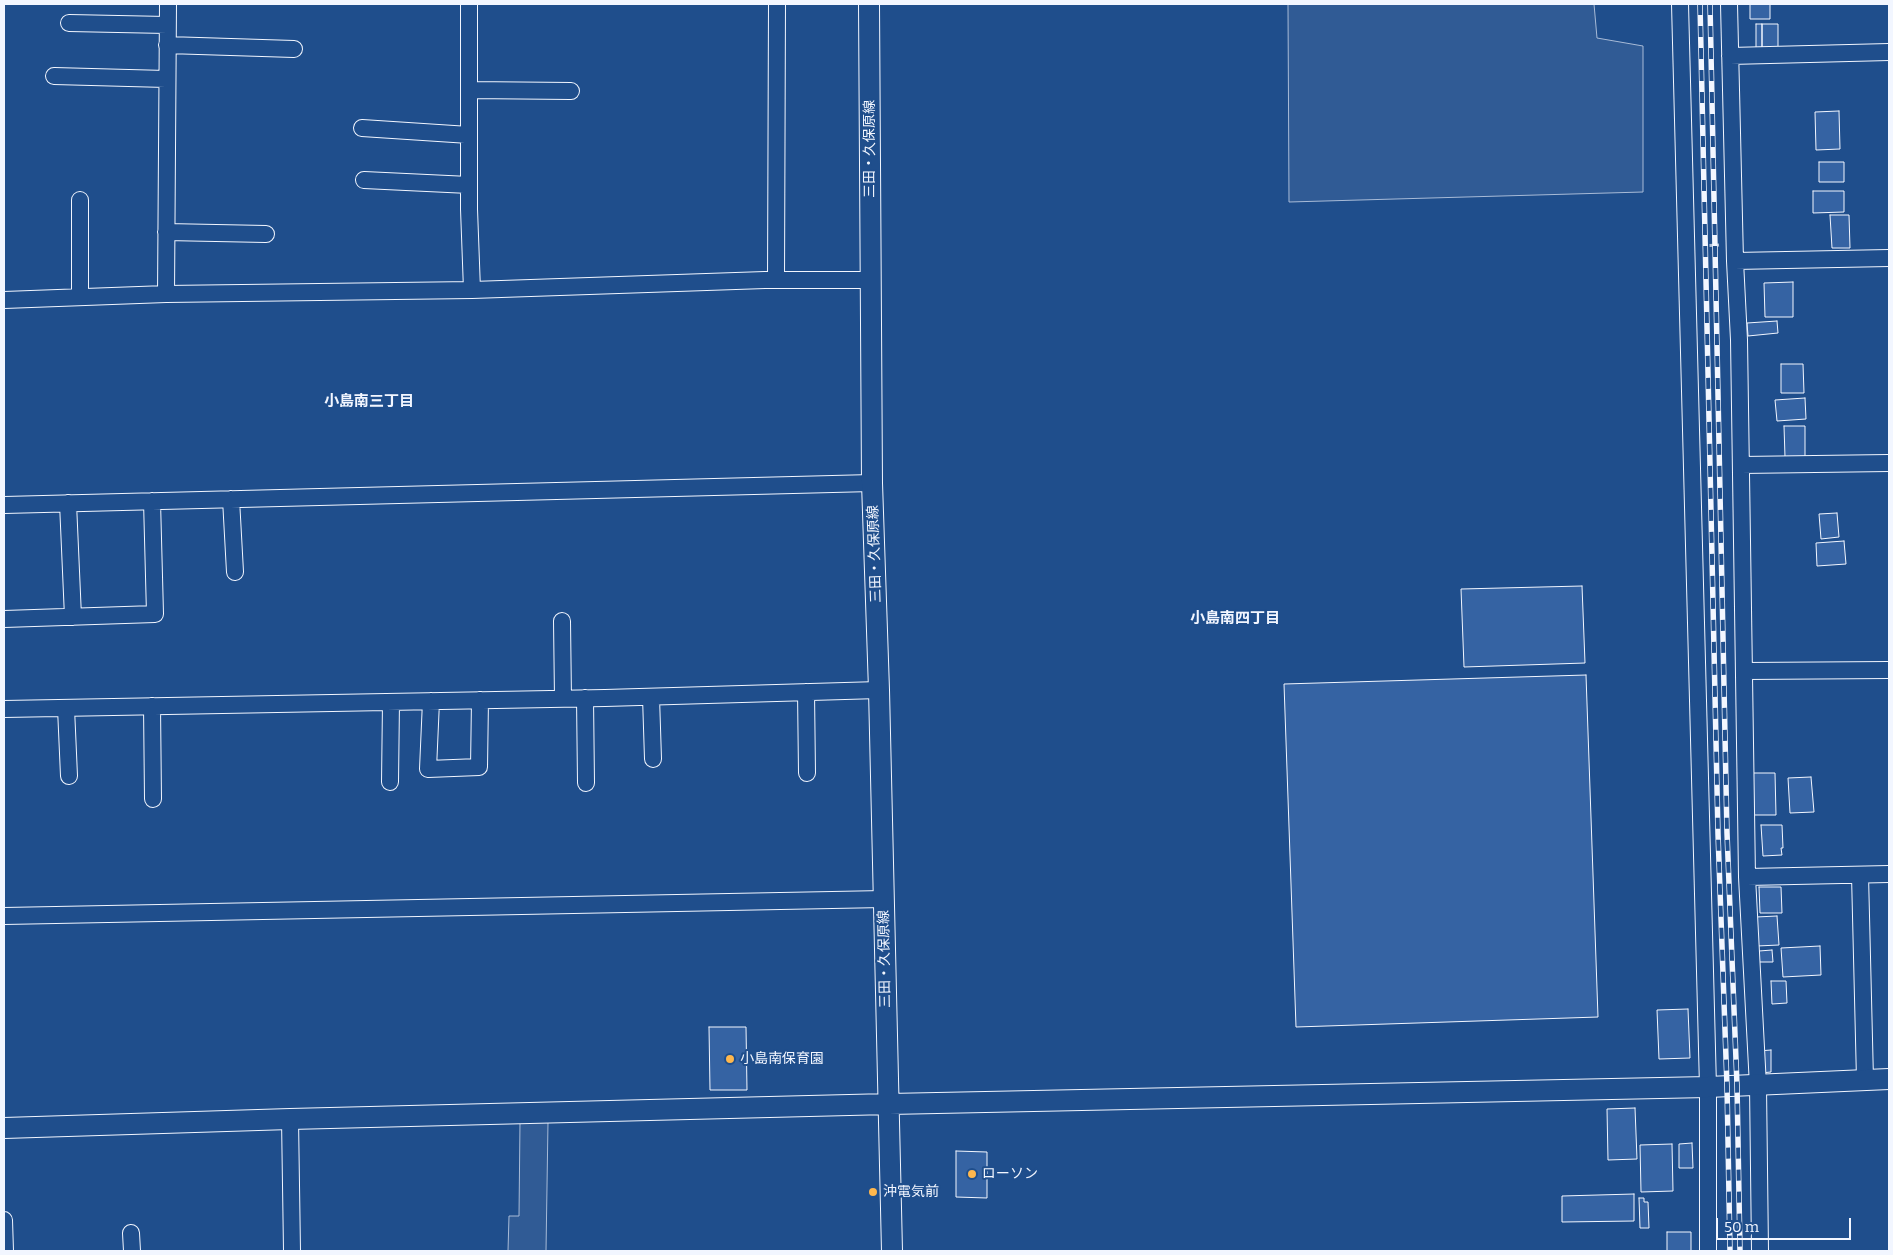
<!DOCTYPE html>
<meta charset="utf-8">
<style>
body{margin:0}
#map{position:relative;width:1893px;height:1255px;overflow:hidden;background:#1f4e8c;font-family:Bitter,serif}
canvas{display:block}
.frame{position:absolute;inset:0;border:5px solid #f2f6ff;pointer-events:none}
.scale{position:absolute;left:1716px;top:1218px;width:135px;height:22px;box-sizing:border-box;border:2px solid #f2f6ff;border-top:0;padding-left:6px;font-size:15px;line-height:18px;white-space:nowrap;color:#f2f6ff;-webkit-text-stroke:4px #1f4e8c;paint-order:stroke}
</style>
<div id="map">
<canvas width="1893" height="1255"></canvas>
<div class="frame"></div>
<div class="scale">50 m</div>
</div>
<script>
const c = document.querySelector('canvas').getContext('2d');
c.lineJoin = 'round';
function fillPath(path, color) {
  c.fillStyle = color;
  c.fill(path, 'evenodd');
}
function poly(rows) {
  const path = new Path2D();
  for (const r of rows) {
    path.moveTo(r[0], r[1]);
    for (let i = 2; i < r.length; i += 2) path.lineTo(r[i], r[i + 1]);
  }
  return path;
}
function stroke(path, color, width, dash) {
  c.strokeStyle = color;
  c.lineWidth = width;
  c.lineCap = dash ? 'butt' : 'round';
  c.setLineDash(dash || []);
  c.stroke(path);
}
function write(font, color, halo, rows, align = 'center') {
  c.font = font + ' Bitter,"Noto Sans JP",serif';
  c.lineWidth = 4;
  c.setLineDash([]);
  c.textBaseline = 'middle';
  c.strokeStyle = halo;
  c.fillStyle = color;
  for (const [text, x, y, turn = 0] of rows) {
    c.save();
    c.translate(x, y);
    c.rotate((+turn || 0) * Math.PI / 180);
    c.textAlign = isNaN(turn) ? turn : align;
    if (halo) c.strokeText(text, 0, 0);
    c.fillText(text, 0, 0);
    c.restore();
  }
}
const built = poly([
 [1288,4,1594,4,1597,38,1643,46,1643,192,1289,202,1288,4],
 [520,1122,548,1122,546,1251,508,1251,509,1216,519,1216,520,1122]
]);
fillPath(built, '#305b95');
stroke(built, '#a8bbd7', 1);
const building = poly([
 [1750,4,1770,4,1770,19,1750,19,1750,4],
 [1756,24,1762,24,1762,48,1756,48,1756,24],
 [1762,24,1778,24,1778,48,1762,48,1762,24],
 [1839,111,1840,149,1816,150,1815,112,1839,111],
 [1819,162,1844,162,1844,182,1819,182,1819,162],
 [1813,191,1844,191,1844,212,1813,213,1813,191],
 [1830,215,1849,215,1850,248,1832,248,1830,215],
 [1793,282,1793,317,1765,317,1764,283,1793,282],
 [1777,321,1778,333,1748,336,1747,323,1777,321],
 [1781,364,1803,364,1804,393,1781,393,1781,364],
 [1805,398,1806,419,1777,421,1775,400,1805,398],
 [1784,426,1805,426,1805,457,1785,457,1784,426],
 [1837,513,1839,537,1821,539,1819,514,1837,513],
 [1844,541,1846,564,1817,566,1816,543,1844,541],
 [1582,586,1585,663,1464,667,1461,589,1582,586],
 [1586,675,1598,1017,1296,1027,1284,684,1586,675],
 [1753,773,1775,773,1776,815,1754,815,1753,773],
 [1811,777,1814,812,1790,813,1788,778,1811,777],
 [1761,825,1782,825,1783,848,1781,848,1782,855,1763,856,1761,825],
 [1759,887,1781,887,1782,913,1760,913,1759,887],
 [1777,916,1779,945,1757,946,1756,917,1777,916],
 [1820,946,1821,975,1783,977,1781,948,1820,946],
 [1772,950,1773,962,1759,962,1759,951,1772,950],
 [1771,981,1786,981,1787,1003,1772,1004,1771,981],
 [1688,1009,1690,1058,1659,1059,1657,1010,1688,1009],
 [709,1027,746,1027,747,1090,710,1090,709,1027],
 [1771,1050,1771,1072,1761,1073,1758,1051,1771,1050],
 [1635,1108,1637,1159,1608,1160,1607,1109,1635,1108],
 [1692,1143,1693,1168,1679,1168,1679,1144,1692,1143],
 [1672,1144,1673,1191,1641,1192,1640,1145,1672,1144],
 [956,1151,987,1152,987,1198,956,1197,956,1151],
 [1634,1194,1634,1221,1562,1222,1562,1196,1634,1194],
 [1639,1198,1644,1198,1644,1202,1648,1202,1649,1228,1640,1228,1639,1198],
 [1667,1232,1691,1232,1691,1251,1667,1251,1667,1232]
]);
fillPath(building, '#3563a3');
stroke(building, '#f2f6ff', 1);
const minor = poly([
 [469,4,469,209,472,290],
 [1680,4,1708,1087,1708,1251],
 [1729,4,1735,261,1739,340,1747,877,1758,1086,1760,1251],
 [69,23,167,25],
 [167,45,294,49],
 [1730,56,1889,52],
 [54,76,166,79],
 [469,90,571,91],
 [362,128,469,135],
 [364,180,469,185],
 [166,232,266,234],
 [1735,261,1889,258],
 [776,280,777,4],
 [166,294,168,4],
 [80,297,80,200],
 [4,300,166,294,472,290,765,280,870,280],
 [1741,465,1889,463],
 [231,499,235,572],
 [68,503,73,617],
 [4,505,872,483],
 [4,619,155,614,152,501],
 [562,621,563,699],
 [1745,671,1889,670],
 [806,692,807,773],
 [651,697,653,759],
 [585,698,586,783],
 [431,701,428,769,479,767,480,700],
 [152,706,153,799],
 [66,708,69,776],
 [4,709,605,698,879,690],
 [390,782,391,702],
 [1860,875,1865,1080],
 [1747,877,1889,874],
 [4,916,884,899],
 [290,1119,292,1251],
 [4,1220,5,1251],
 [131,1233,132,1251]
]);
const tertiary = poly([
 [869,4,872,483,879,690,892,1251],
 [4,1128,290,1119,889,1104,1708,1087,1889,1079]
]);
stroke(minor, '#f2f6ff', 18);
stroke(tertiary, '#f2f6ff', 22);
stroke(poly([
 [1703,246,1719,245]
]), '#b3c4dc', 3, [4, 2.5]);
stroke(minor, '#1f4e8c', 16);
stroke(tertiary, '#1f4e8c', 20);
const rail = poly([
 [1700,4,1718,834,1727,1086,1730,1251],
 [1710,4,1727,833,1737,1085,1740,1251]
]);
stroke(rail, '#f2f6ff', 5.5);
stroke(rail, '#1f4e8c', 4, [11]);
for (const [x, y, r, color] of [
 [730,1059,5,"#ffb74d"],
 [972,1174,5,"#ffb74d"],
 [873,1192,5,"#ffb74d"]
]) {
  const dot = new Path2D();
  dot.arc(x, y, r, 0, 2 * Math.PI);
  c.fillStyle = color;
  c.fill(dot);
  stroke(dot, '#1f4e8c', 2);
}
write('14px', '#f2f6ff', '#1f4e8c', [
 ["三田・久保原線",870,149,-90],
 ["三田・久保原線",875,554,-92],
 ["三田・久保原線",885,959,-91]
]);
write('14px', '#f2f6ff', '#1f4e8c', [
 ["小島南保育園",740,1059],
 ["ローソン",982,1174],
 ["沖電気前",883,1192]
], 'left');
write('bold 15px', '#f2f6ff', '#1f4e8c', [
 ["小島南三丁目",369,402],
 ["小島南四丁目",1235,619]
]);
</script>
